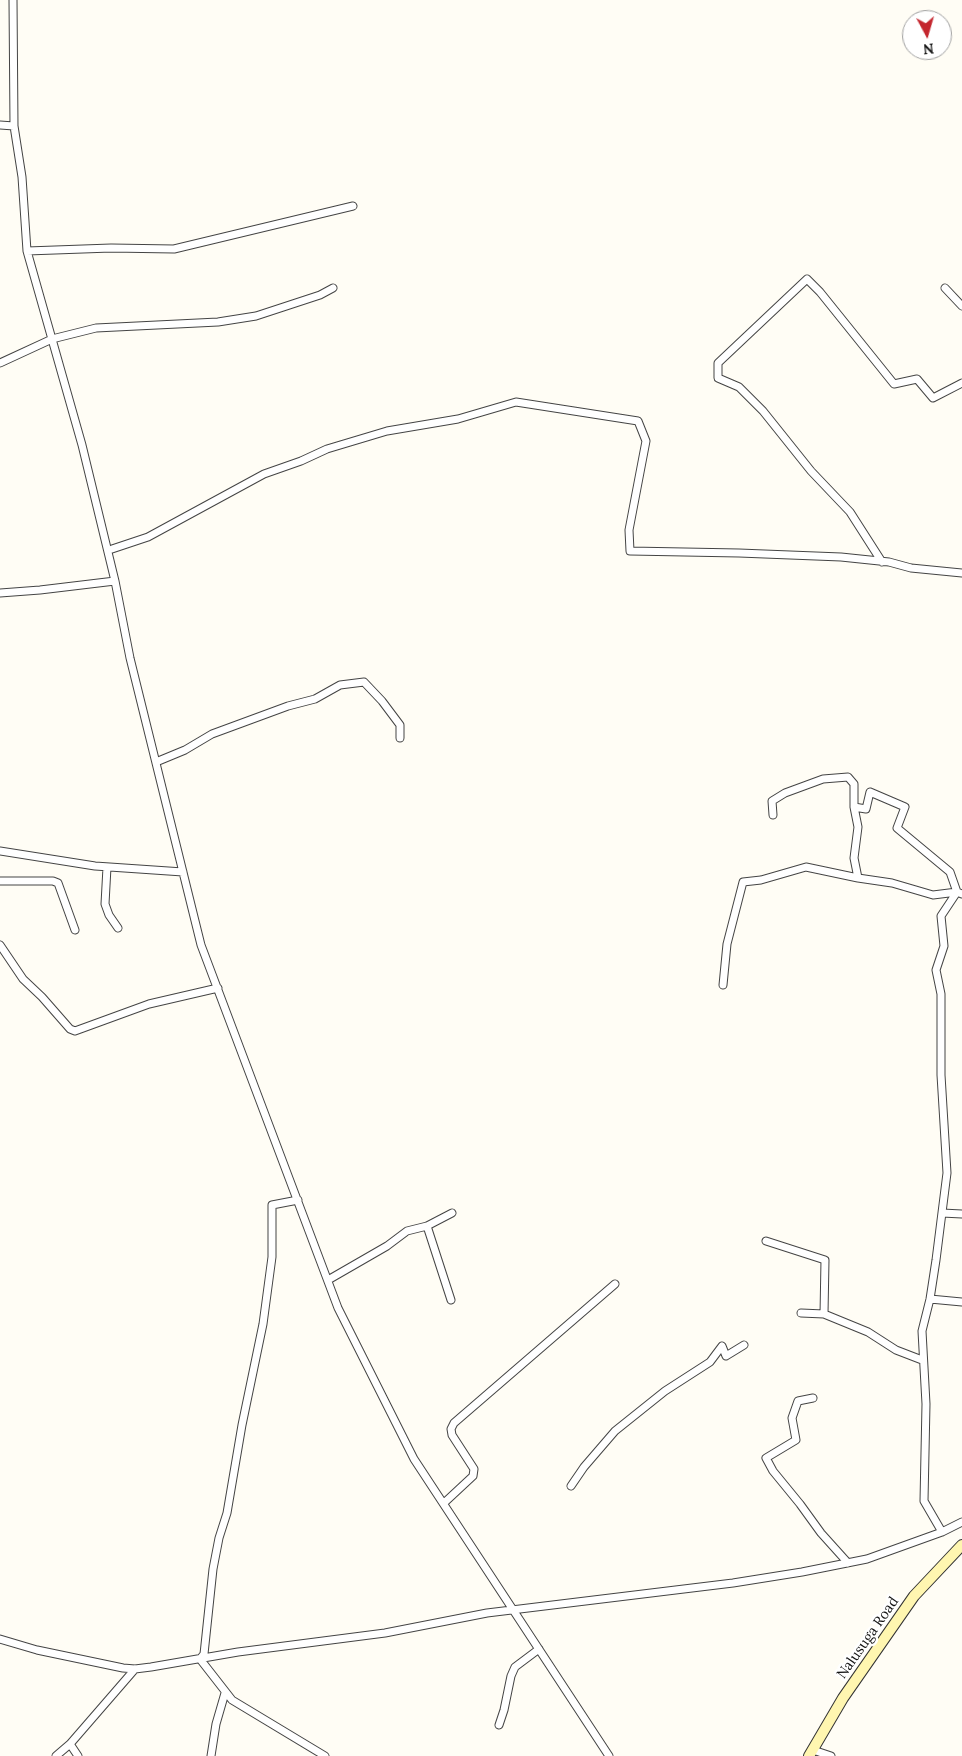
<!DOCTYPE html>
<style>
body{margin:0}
#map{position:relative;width:962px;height:1756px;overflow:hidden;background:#fffdf5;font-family:Lora,serif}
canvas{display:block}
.north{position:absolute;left:902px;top:10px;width:50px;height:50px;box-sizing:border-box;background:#fff;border:1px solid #a0a0a0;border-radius:50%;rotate:174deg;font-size:14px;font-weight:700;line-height:20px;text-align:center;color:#111}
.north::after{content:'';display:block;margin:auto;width:18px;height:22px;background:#c4262e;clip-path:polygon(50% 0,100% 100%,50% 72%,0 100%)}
</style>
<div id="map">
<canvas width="962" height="1756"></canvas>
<div class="north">N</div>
</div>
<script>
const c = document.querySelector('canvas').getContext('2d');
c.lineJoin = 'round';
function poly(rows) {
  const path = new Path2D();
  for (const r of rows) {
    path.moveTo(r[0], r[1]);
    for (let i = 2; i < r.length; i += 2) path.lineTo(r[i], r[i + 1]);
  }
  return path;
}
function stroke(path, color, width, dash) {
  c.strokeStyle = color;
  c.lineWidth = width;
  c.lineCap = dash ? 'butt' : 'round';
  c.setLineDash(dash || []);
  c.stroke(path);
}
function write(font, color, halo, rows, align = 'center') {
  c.font = font + ' Lora,serif';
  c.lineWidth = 5;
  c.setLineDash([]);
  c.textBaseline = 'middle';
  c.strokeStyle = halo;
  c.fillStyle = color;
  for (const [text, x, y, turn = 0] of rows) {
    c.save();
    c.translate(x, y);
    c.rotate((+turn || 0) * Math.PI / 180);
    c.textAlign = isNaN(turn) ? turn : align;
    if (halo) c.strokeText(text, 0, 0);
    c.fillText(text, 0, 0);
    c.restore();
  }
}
const street = poly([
 [13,0,14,126,22,177,27,251,82,445,115,581,130,658,201,945,338,1308,414,1459,609,1756],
 [0,125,14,126],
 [27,251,111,248,174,249,353,206],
 [945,288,962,306],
 [0,363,52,339,96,328,218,322,256,316,320,295,333,288],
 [112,549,148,537,264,474,301,461,327,449,387,431,458,419,516,402,638,421,646,441,629,530,630,551,739,553,841,557,889,562,911,568,962,573],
 [882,562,850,512,811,471,763,411,739,387,718,378,718,363,807,279,820,292,894,384,917,379,933,398,962,383],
 [0,593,40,590,115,581],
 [156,762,185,750,212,734,288,706,315,699,340,685,364,682,382,701,400,725,400,738],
 [773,815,772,801,785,793,823,779,848,777,854,784,854,807,866,809,870,792,905,807,897,828,950,872,957,892,933,895,892,883,858,878,854,858,858,827,854,807],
 [0,851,95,866,183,872],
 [107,867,105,904,109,915,118,928],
 [0,881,53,881,58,883,75,930],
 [0,945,23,979,42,997,70,1029,75,1031,149,1004,218,988],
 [723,985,727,944,743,882,761,880,806,867,858,878],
 [298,1200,272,1205,272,1257,263,1324,242,1425,227,1513,219,1538,213,1569,204,1654,200,1659,232,1700,325,1756],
 [942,1213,962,1214],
 [427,1226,451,1300],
 [766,1241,825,1260,824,1314],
 [328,1280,387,1246,407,1231,427,1226,452,1213],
 [930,1299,962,1302],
 [801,1313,824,1314,868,1332,896,1350,922,1360],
 [813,1398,798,1401,792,1418,796,1440,766,1458,773,1471,800,1504,821,1533,848,1563],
 [571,1486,584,1467,615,1431,665,1391,710,1362,722,1346,726,1356,744,1345],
 [444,1503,473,1476,474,1469,452,1435,451,1429,454,1423,615,1284],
 [942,1532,924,1501,926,1404,922,1331,930,1299,936,1260,947,1173,941,1075,941,994,936,970,944,946,941,916,957,892,962,894],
 [0,1639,37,1650,123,1668,135,1669,151,1667,238,1652,385,1633,487,1613,733,1583,802,1572,867,1559,942,1532,962,1522],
 [499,1725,504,1710,511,1676,515,1667,539,1649],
 [70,1744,78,1756],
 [813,1750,831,1756],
 [56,1756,70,1744,135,1669],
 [211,1756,216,1724,225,1693]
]);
const secondary = poly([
 [809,1756,843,1698,914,1596,962,1545]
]);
stroke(street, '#444', 9);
stroke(secondary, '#333', 12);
stroke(street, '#fff', 7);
stroke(secondary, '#fff6b0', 10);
write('14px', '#111', '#fff', [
 ["Nalusuga Road",868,1638,-55]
]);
</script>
